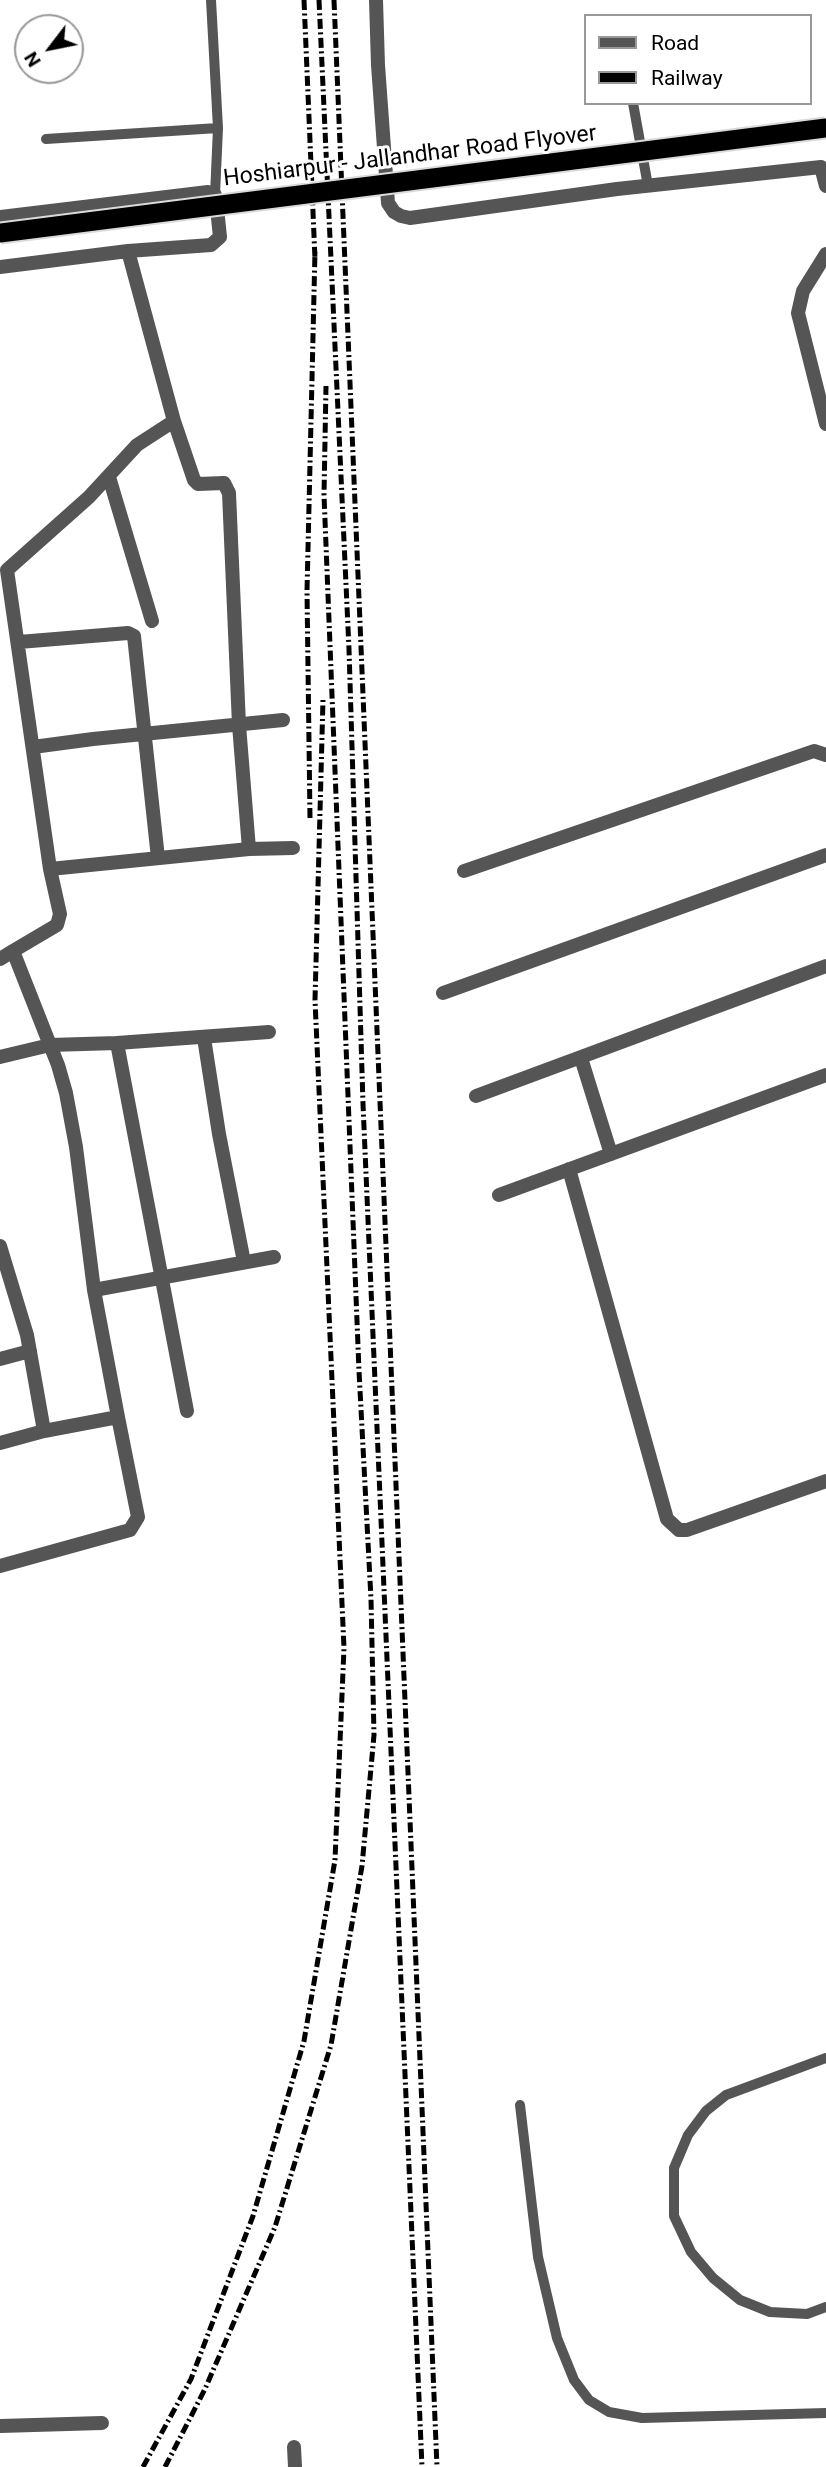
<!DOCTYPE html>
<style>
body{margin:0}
#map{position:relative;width:826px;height:2467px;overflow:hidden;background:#fff;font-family:Roboto,sans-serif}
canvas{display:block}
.legend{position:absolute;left:584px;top:14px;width:228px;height:91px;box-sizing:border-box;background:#fff;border:2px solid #999;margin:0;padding:9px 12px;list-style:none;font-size:21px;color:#000}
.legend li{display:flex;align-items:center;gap:14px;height:35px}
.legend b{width:35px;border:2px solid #999}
.north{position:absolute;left:14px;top:14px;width:70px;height:70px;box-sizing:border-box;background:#fff;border:2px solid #999;border-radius:50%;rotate:238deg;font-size:19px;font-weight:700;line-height:28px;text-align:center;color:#000}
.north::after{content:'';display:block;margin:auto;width:24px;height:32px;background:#000;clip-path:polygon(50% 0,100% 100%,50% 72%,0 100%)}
</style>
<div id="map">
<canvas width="826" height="2467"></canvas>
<ul class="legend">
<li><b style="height:9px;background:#555"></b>Road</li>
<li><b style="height:9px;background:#000"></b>Railway</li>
</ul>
<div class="north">N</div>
</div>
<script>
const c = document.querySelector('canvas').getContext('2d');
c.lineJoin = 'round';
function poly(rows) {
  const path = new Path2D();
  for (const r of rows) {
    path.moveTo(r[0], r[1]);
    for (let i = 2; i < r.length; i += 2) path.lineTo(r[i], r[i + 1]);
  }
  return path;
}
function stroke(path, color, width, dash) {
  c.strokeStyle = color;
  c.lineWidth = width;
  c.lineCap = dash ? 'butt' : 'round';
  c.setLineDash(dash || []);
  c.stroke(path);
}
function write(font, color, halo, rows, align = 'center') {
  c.font = font + ' Roboto,sans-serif';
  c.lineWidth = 6;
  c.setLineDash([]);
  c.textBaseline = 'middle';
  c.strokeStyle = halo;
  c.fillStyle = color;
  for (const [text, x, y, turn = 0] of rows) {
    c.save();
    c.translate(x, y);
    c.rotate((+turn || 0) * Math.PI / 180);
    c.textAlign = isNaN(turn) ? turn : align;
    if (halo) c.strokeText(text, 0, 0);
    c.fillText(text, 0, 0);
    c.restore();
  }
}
stroke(poly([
 [211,0,218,128,215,195],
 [633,103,648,186],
 [46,139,218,128],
 [826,2058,726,2095,706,2111,688,2135,674,2168,674,2216,691,2252,713,2278,740,2300,770,2312,807,2314,826,2307],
 [520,2105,538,2257,557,2338,574,2380,589,2400,609,2412,642,2418,826,2413]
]), '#555', 10);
stroke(poly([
 [376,0,378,65,388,203,394,212,401,216,410,218,617,189,821,167,826,186],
 [0,217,208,192,215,195,216,199,220,237,211,245,128,251,0,267],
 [826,254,803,291,798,313,826,424],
 [174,421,194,480,198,484,224,483,229,493,239,725,249,849],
 [109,477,152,621],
 [19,642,128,633,134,636,158,858],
 [33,747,93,739,283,720],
 [50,869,249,849,293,848],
 [464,871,814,751,826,755],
 [13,951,57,925,60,914,50,869,7,570,89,497,137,445,174,421,128,251],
 [0,959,13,951,50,1045,117,1043,269,1032],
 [443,993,826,855],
 [204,1038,219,1134,244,1262],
 [117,1043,187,1411],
 [0,1057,50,1045,58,1065,66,1093,76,1147,94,1290,118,1417],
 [581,1058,611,1154],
 [476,1096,826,966],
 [569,1169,667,1519,679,1530,687,1530,826,1481],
 [499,1195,826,1075],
 [0,1246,27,1335,44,1431],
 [94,1290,274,1257],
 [0,1359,30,1351],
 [0,1443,44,1431,118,1417,138,1517,130,1530,0,1566],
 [0,2426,102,2423],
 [294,2447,295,2467]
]), '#555', 14);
stroke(poly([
 [304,0,315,259],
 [319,0,349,649,363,1104,422,2467],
 [334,0,437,2467],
 [310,818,307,591,315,251],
 [143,2467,191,2379,253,2216,304,2041,335,1860,344,1648,315,1000,323,699],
 [165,2467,205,2389,275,2227,331,2045,362,1866,374,1735,371,1599,359,1371,324,495,326,386]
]), '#000', 5, [10, 3.5, 2, 3.5]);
const trunkBridge = poly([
 [0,233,826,128]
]);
stroke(trunkBridge, '#dbdbdb', 23, []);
stroke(trunkBridge, '#000', 19);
write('23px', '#000', '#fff', [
 ["Hoshiarpur - Jallandhar Road Flyover",410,157,-7]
]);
</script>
